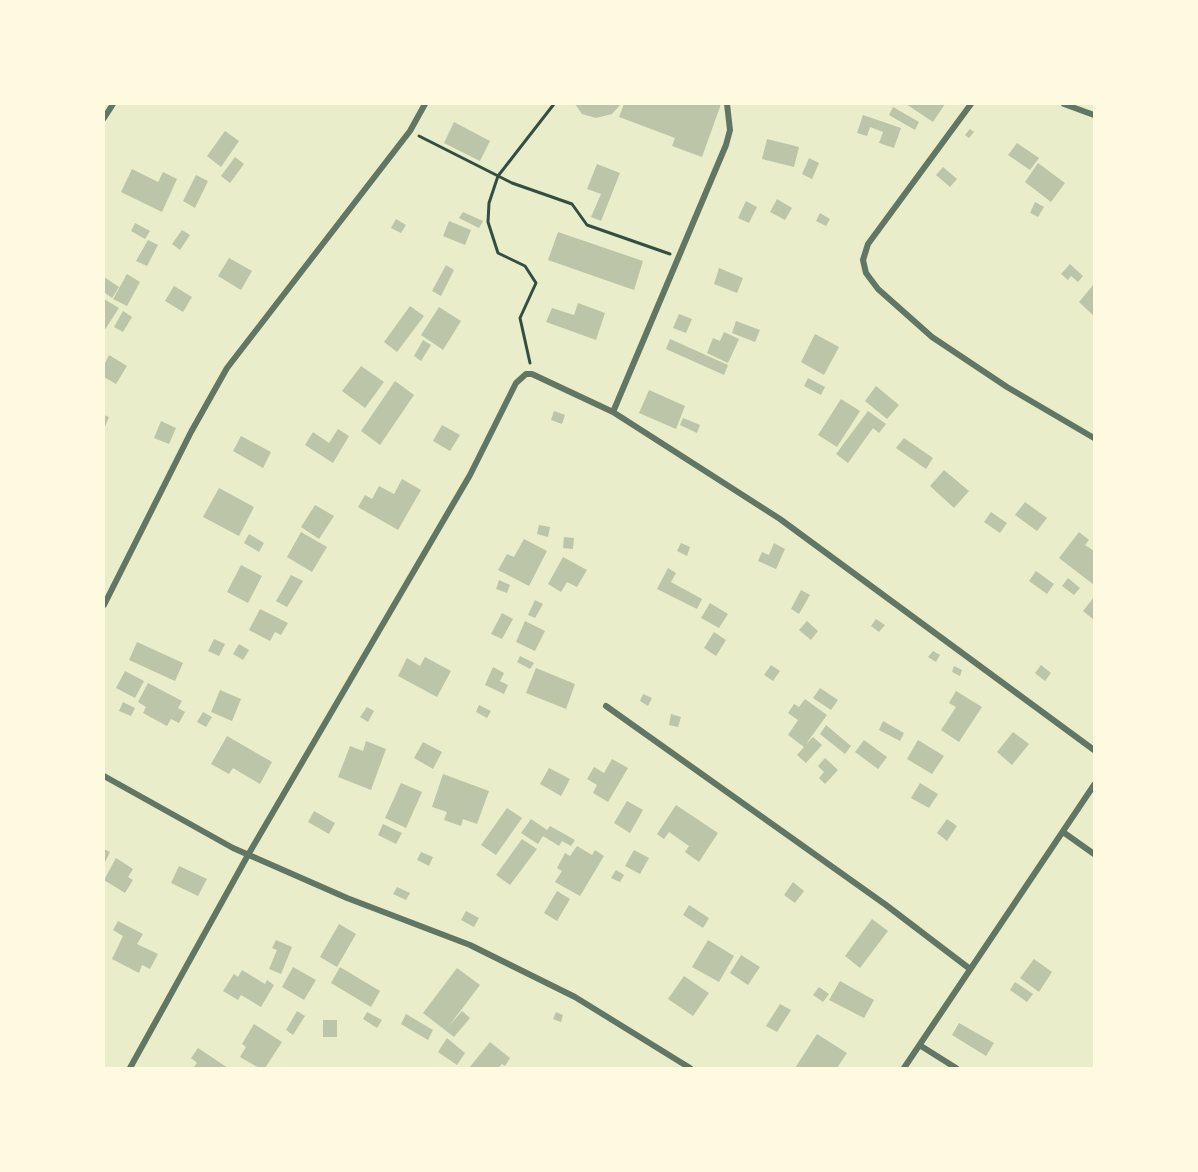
<!DOCTYPE html>
<style>
body{margin:0}
#map{position:relative;width:1198px;height:1172px;overflow:hidden;background:#e9edc9;font-family:"Source Sans 3",sans-serif}
canvas{display:block}
.frame{position:absolute;inset:0;border:105px solid #fefae0;pointer-events:none}
</style>
<div id="map">
<canvas width="1198" height="1172"></canvas>
<div class="frame"></div>
</div>
<script>
const c = document.querySelector('canvas').getContext('2d');
c.lineJoin = 'round';
function fillPath(path, color) {
  c.fillStyle = color;
  c.fill(path, 'evenodd');
}
function poly(rows) {
  const path = new Path2D();
  for (const r of rows) {
    path.moveTo(r[0], r[1]);
    for (let i = 2; i < r.length; i += 2) path.lineTo(r[i], r[i + 1]);
  }
  return path;
}
function stroke(path, color, width, dash) {
  c.strokeStyle = color;
  c.lineWidth = width;
  c.lineCap = dash ? 'butt' : 'round';
  c.setLineDash(dash || []);
  c.stroke(path);
}
fillPath(poly([
 [575,104,621,104,612,114,596,118,582,114],
 [624,104,683,105,721,104,702,157,672,146,675,138,619,117],
 [906,104,945,104,933,122],
 [893,107,919,122,915,130,889,115],
 [863,115,901,128,894,148,879,143,883,132,870,127,867,136,857,133],
 [454,122,490,141,480,161,444,143],
 [970,129,974,132,969,138,965,135],
 [225,131,239,141,221,167,207,156],
 [767,139,799,147,794,167,762,159],
 [1017,143,1039,158,1030,170,1008,155],
 [235,157,244,164,230,183,221,176],
 [809,158,819,163,812,179,802,174],
 [1038,163,1065,183,1051,202,1025,182],
 [597,164,620,173,601,221,591,217,601,194,587,189],
 [943,167,957,179,950,187,936,175],
 [132,169,158,182,163,172,177,179,162,212,121,192],
 [196,175,208,181,195,208,183,201],
 [777,199,792,208,785,220,770,212],
 [746,201,757,207,749,223,738,218],
 [1035,202,1044,207,1038,217,1030,213],
 [463,212,483,221,479,228,459,218],
 [820,213,830,219,826,226,816,221],
 [396,219,406,225,401,233,391,228],
 [449,221,471,230,465,245,443,236],
 [135,223,150,231,145,239,131,231],
 [182,230,190,235,180,250,172,244],
 [558,232,643,261,634,290,548,260],
 [148,240,158,245,147,266,136,261],
 [229,258,252,271,241,290,218,276],
 [1070,264,1083,276,1078,282,1071,276,1068,280,1061,274],
 [446,265,454,270,441,296,432,291],
 [719,268,743,278,737,293,714,284],
 [127,274,140,282,127,306,113,299],
 [104,277,119,287,112,298,104,292],
 [1094,284,1094,316,1079,302],
 [174,286,192,297,183,312,165,301],
 [104,299,119,308,104,331],
 [578,303,605,313,596,340,546,322,552,308,574,315],
 [410,306,424,316,397,352,384,342],
 [439,307,461,321,443,350,421,335],
 [123,311,132,317,123,332,114,327],
 [679,314,692,319,686,333,673,328],
 [736,321,760,330,755,342,732,333],
 [724,332,739,339,728,363,707,353,713,338,720,341],
 [815,334,839,347,824,375,801,362],
 [670,339,728,365,724,375,666,349],
 [423,340,431,345,421,361,414,356],
 [109,355,127,366,116,384,104,377,104,365],
 [361,366,384,382,365,408,342,391],
 [808,378,825,387,821,395,804,386],
 [395,381,414,395,380,445,361,431],
 [876,386,899,405,887,419,865,401],
 [649,390,685,406,676,429,639,413],
 [841,399,860,411,837,447,818,435],
 [554,411,565,415,562,424,551,420],
 [868,411,886,424,879,433,873,428,848,463,836,454],
 [104,415,109,417,104,429],
 [683,418,700,425,697,433,680,425],
 [161,421,176,428,169,444,154,438],
 [442,425,460,435,450,451,433,441],
 [338,429,349,436,333,463,305,445,313,432,329,443],
 [241,436,271,452,263,468,233,451],
 [904,438,933,458,926,469,896,448],
 [944,470,969,491,954,508,930,486],
 [402,479,421,490,398,530,358,507,365,495,372,499,379,486,394,494],
 [219,488,254,507,239,536,203,517],
 [1025,502,1047,518,1037,531,1015,515],
 [315,505,334,516,319,539,301,527],
 [991,512,1007,523,1000,533,984,522],
 [539,525,550,527,548,537,537,534],
 [301,532,327,547,312,572,287,557],
 [1079,532,1089,540,1085,545,1094,551,1094,585,1059,558],
 [249,534,264,543,259,552,244,543],
 [564,537,574,538,573,549,563,548],
 [524,539,547,551,529,586,498,570,507,554,514,557],
 [681,543,690,547,687,556,677,551],
 [774,543,785,549,776,569,758,561,762,552,769,555],
 [563,557,587,570,577,587,567,582,561,592,548,584],
 [241,565,262,576,248,603,227,592],
 [668,568,676,573,671,582,702,599,697,609,657,589],
 [1036,571,1054,584,1047,594,1029,581],
 [291,575,303,581,287,607,276,601],
 [1068,578,1080,588,1074,595,1062,586],
 [499,580,510,585,507,593,496,589],
 [801,590,810,595,799,614,791,609],
 [1094,597,1094,620,1083,611],
 [535,600,543,604,535,618,528,615],
 [710,603,728,614,719,628,701,618],
 [260,609,288,623,281,635,275,632,270,641,249,630],
 [502,613,513,619,502,639,491,634],
 [876,619,885,625,879,632,871,626],
 [525,621,545,631,535,651,516,642],
 [807,621,818,631,811,640,799,630],
 [714,632,726,640,716,656,704,648],
 [214,639,225,644,219,656,208,651],
 [137,642,183,663,175,681,129,660],
 [239,644,249,650,243,660,233,654],
 [933,651,940,655,936,662,928,657],
 [520,656,534,663,530,669,517,662],
 [425,657,451,671,437,697,398,676,407,658,420,666],
 [771,665,780,671,773,681,764,675],
 [1041,665,1051,673,1045,681,1035,673],
 [954,666,962,670,960,676,952,672],
 [493,667,504,673,500,681,508,685,504,694,485,685],
 [536,668,575,684,566,709,526,693],
 [125,671,144,681,135,698,116,688],
 [148,683,182,701,178,708,185,712,179,723,171,719,167,726,143,713,146,707,138,702],
 [820,688,838,700,831,710,813,698],
 [220,690,241,699,232,721,211,712],
 [956,691,982,707,959,742,941,730,956,707,949,703],
 [643,694,652,698,648,706,640,701],
 [805,699,827,715,806,744,813,737,822,745,806,763,797,755,804,747,788,735,798,720,788,713,794,704,799,707],
 [123,702,135,708,131,716,119,711],
 [479,705,491,711,487,718,476,712],
 [367,707,374,711,368,722,360,717],
 [203,712,212,717,206,727,197,722],
 [671,714,681,717,678,727,669,725],
 [883,721,904,733,900,741,879,730],
 [826,725,851,746,845,754,820,734],
 [1013,732,1029,744,1012,765,997,752],
 [227,736,272,762,260,784,233,768,229,774,211,764],
 [864,740,887,757,878,769,855,752],
 [918,740,944,756,932,774,907,759],
 [366,741,386,749,371,790,338,777,350,746,363,751],
 [423,742,442,752,433,769,414,758],
 [825,758,838,770,825,784,819,778,824,772,818,766],
 [612,759,628,768,608,802,593,793,597,785,587,779,594,767,604,773],
 [549,768,570,779,561,796,540,784],
 [443,774,489,791,477,824,463,819,461,826,444,820,447,812,432,807],
 [401,783,422,792,406,828,385,818],
 [920,783,938,794,929,808,911,798],
 [627,801,643,810,630,833,614,823],
 [676,805,718,833,699,862,685,852,689,846,669,832,664,839,657,834],
 [507,808,522,818,496,855,481,845],
 [314,811,335,823,329,834,308,822],
 [531,819,547,830,550,826,575,840,571,846,562,841,559,846,543,836,538,844,521,833],
 [947,819,957,826,947,841,937,833],
 [383,824,402,833,396,844,378,835],
 [522,839,537,849,510,885,496,875],
 [577,846,592,855,595,850,604,856,580,896,555,882,562,871,557,868,565,853,570,856],
 [104,849,110,852,104,864],
 [634,850,649,858,640,874,625,866],
 [421,852,433,857,429,866,417,860],
 [116,858,133,869,128,877,133,880,125,893,104,880],
 [179,866,207,879,198,896,171,883],
 [616,870,624,875,620,882,611,878],
 [793,882,804,891,795,903,784,895],
 [397,887,410,893,406,900,393,894],
 [557,891,570,899,557,921,544,913],
 [689,905,709,918,703,928,683,915],
 [466,911,479,918,474,927,461,920],
 [872,919,888,931,860,968,845,956],
 [118,921,143,934,137,944,158,954,150,969,142,965,139,973,112,959,123,936,113,930],
 [339,924,356,934,337,967,320,957],
 [276,940,292,947,281,974,269,969,277,950,272,948],
 [708,940,734,956,719,982,692,967],
 [741,955,760,967,748,985,730,973],
 [1034,959,1052,972,1039,992,1020,978],
 [293,967,316,980,304,1000,282,987],
 [340,967,380,991,371,1007,331,983],
 [457,968,480,985,448,1027,462,1011,470,1018,454,1037,423,1013],
 [242,970,265,984,267,980,274,985,261,1007,241,995,238,1000,223,991,234,974,238,977],
 [684,976,709,993,693,1016,668,999],
 [840,981,874,1000,864,1018,829,1000],
 [1015,982,1033,994,1027,1002,1010,990],
 [819,987,829,994,823,1002,813,995],
 [780,1004,791,1010,777,1032,766,1026],
 [297,1011,305,1016,293,1035,286,1030],
 [367,1012,382,1020,377,1028,363,1019],
 [556,1012,563,1015,561,1022,553,1019],
 [406,1014,433,1030,428,1040,401,1024],
 [323,1020,337,1020,337,1037,323,1037],
 [959,1023,994,1043,986,1056,952,1035],
 [254,1024,282,1042,265,1068,259,1068,240,1057,246,1047,242,1044],
 [817,1034,847,1053,837,1068,795,1068],
 [447,1038,465,1053,457,1065,438,1052],
 [490,1042,510,1058,505,1066,502,1064,498,1068,469,1068],
 [198,1048,228,1068,193,1068,197,1063,191,1058]
]), '#bcc5a7');
stroke(poly([
 [419,136,512,183,572,204,587,225,670,254],
 [530,363,520,318,536,283,525,266,498,253,488,222,489,203,498,176,554,104]
]), '#344e41', 3);
stroke(poly([
 [971,104,868,244,863,260,866,273,878,289,932,337,1007,387,1094,438],
 [1064,104,1094,115],
 [104,118,113,104],
 [613,412,726,145,730,130,727,104],
 [104,605,191,432,227,368,410,131,425,104],
 [606,706,886,905,970,969],
 [104,776,233,848,347,898,470,945,575,997,690,1068],
 [1063,832,1094,854],
 [921,1046,956,1068],
 [130,1068,248,855,470,475,516,383,526,374,532,374,613,412,780,519,1094,750],
 [904,1068,1094,785]
]), '#617663', 6);
</script>
